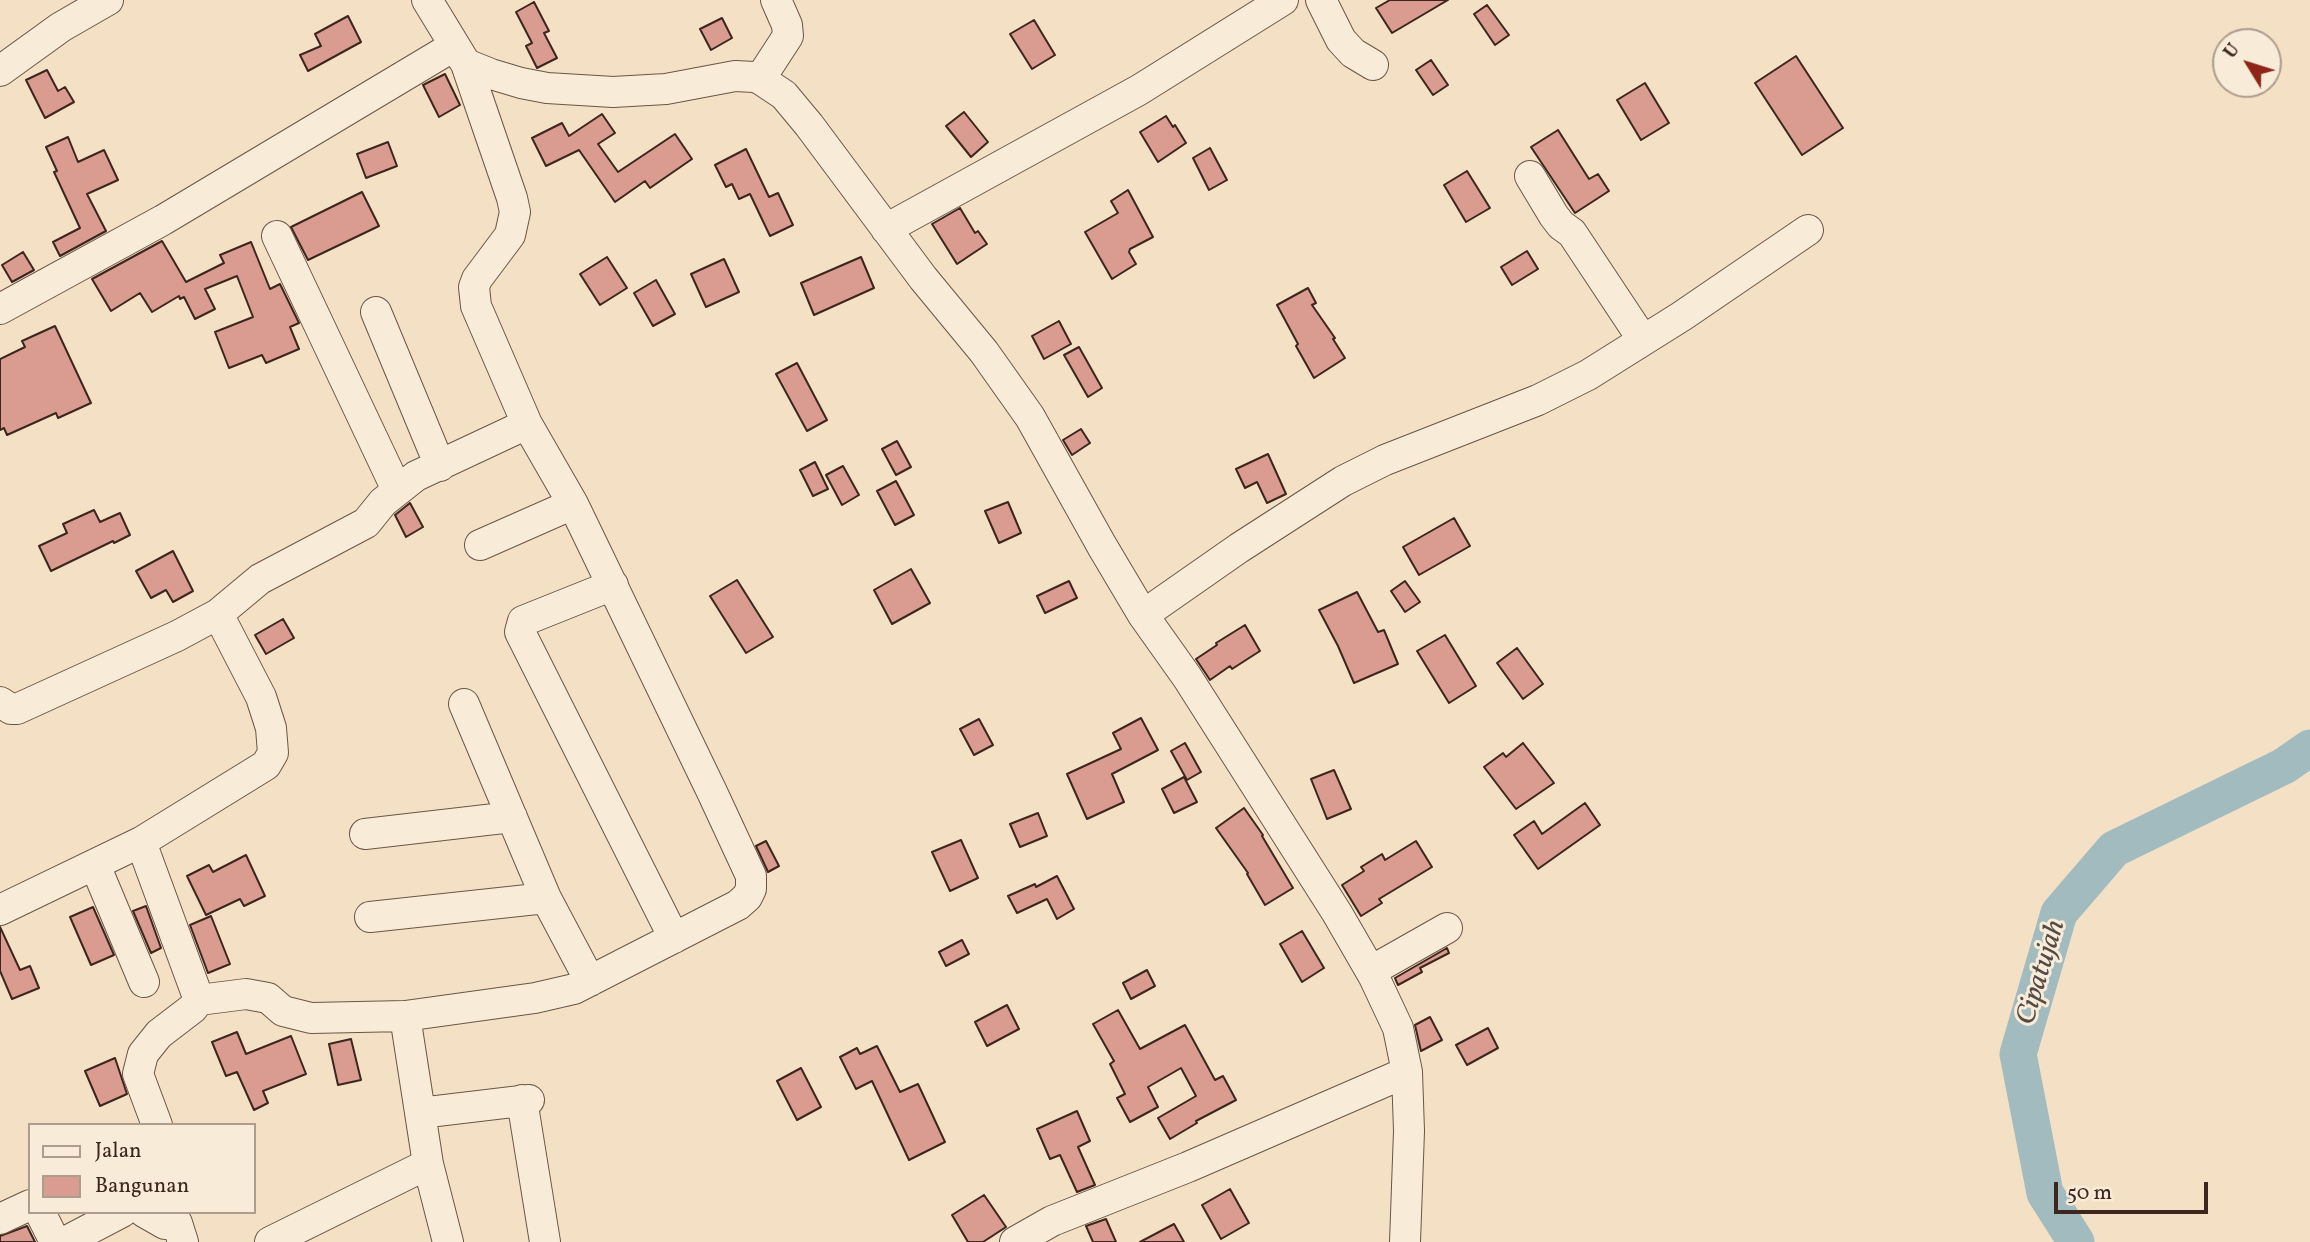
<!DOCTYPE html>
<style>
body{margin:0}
#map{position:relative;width:2310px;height:1242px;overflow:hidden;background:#f4e1c5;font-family:Vollkorn,serif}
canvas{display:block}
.legend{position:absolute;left:28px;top:1123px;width:228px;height:91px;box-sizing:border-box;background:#f8ecd9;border:2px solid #ad9d8e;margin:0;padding:9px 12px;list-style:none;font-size:21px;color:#3c261d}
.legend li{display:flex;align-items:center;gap:14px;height:35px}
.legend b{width:35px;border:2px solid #ad9d8e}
.north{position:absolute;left:2212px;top:28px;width:70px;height:70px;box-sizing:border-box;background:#f8ecd9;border:2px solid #ad9d8e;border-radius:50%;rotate:308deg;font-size:19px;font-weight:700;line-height:28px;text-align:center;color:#3c261d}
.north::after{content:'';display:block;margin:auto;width:24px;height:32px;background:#8f2418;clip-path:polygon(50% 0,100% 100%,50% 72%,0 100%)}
.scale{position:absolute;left:2054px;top:1182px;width:154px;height:32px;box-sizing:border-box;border:4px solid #3c261d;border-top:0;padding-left:9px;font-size:21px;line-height:24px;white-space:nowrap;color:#3c261d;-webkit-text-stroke:5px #f8ecd9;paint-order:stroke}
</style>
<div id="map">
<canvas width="2310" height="1242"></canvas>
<ul class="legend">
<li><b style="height:9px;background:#f8ecd9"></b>Jalan</li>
<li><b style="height:19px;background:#da9b90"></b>Bangunan</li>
</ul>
<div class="north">U</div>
<div class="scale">50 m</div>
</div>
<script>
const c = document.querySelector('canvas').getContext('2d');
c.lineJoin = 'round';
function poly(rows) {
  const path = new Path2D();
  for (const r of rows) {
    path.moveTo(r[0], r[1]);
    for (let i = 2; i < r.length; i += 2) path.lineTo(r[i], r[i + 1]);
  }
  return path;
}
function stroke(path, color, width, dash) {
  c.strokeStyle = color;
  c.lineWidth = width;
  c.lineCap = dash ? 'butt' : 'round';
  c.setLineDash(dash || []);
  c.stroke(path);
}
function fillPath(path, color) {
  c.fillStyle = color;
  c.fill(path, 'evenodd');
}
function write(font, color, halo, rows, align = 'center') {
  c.font = font + ' Vollkorn,serif';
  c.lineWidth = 6;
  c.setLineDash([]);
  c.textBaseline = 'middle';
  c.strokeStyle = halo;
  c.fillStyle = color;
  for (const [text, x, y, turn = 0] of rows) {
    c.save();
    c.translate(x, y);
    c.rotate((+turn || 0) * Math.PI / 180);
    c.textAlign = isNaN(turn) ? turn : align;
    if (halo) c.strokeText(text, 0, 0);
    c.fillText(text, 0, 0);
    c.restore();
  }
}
stroke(poly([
 [2076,1242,2045,1193,2018,1054,2059,913,2114,849,2284,766,2310,748]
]), '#a1bbbf', 37);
const building = poly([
 [1390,0,1448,0,1392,33,1376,8,1390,0],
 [534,2,549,31,544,33,557,58,537,68,526,46,532,43,516,12,534,2],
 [1487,5,1509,35,1495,45,1474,14,1487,5],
 [348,16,361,42,308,71,300,55,321,46,315,34,348,16],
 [722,18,732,38,711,50,700,29,722,18],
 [1034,20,1055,55,1032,69,1010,34,1034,20],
 [1796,56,1843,128,1802,155,1755,83,1796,56],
 [1431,60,1448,85,1433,95,1416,70,1431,60],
 [47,70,58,91,65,87,74,102,45,118,26,80,47,70],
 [445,74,460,105,439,117,423,85,445,74],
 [1645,83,1669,123,1641,140,1617,100,1645,83],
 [964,112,988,142,971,157,946,126,964,112],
 [602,114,615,133,598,144,618,172,675,134,692,159,650,188,645,181,615,202,579,150,546,166,532,138,562,123,569,136,602,114],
 [1166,116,1173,127,1175,125,1186,143,1158,162,1140,132,1166,116],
 [1558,130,1589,179,1598,174,1609,191,1575,213,1531,147,1558,130],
 [68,137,78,162,104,150,118,180,87,194,106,231,60,256,53,242,80,228,54,172,57,171,46,147,68,137],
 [388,142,397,166,366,178,357,154,388,142],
 [1210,148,1227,180,1209,190,1193,158,1210,148],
 [746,149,769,197,778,193,793,225,770,236,750,194,739,199,732,184,726,187,715,165,746,149],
 [1467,171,1490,208,1466,222,1444,185,1467,171],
 [1128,190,1153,237,1130,249,1129,252,1136,264,1112,279,1085,232,1118,213,1111,201,1128,190],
 [362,192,379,226,308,260,291,227,362,192],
 [960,208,975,233,978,231,987,244,957,264,932,224,960,208],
 [162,241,186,282,224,263,220,255,251,242,270,289,280,284,299,323,290,327,299,349,266,363,262,355,229,368,215,332,253,317,237,276,205,289,215,309,195,319,184,297,180,299,179,296,152,312,140,293,111,311,92,279,162,241],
 [1527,251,1538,269,1512,285,1501,267,1527,251],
 [23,252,34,270,12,282,2,265,23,252],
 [607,257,627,288,600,305,580,274,607,257],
 [861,257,874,288,814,315,801,283,861,257],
 [724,259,739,292,706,307,691,274,724,259],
 [656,280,675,314,653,326,634,293,656,280],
 [1308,288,1316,303,1312,305,1335,338,1333,339,1345,358,1314,378,1296,346,1298,344,1277,305,1308,288],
 [1059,321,1071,344,1044,359,1032,336,1059,321],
 [55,326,91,403,58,418,56,413,7,435,4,428,0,430,0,359,25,347,22,341,55,326],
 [1079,347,1102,388,1088,397,1064,355,1079,347],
 [797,363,827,420,807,431,776,374,797,363],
 [1081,429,1090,443,1072,455,1063,440,1081,429],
 [897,441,911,467,896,475,882,449,897,441],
 [1268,454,1286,494,1267,503,1257,482,1245,488,1236,469,1268,454],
 [815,462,828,489,813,496,800,470,815,462],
 [843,466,859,495,842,505,826,475,843,466],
 [896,481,914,515,895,525,877,491,896,481],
 [1008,502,1021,533,999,543,985,511,1008,502],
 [410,503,423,527,406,537,395,515,410,503],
 [94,510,100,522,120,513,130,535,114,543,113,541,51,571,39,546,67,533,63,524,94,510],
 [1454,518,1470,546,1419,575,1403,547,1454,518],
 [173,551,193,591,173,602,166,590,151,598,136,571,173,551],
 [911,569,930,603,892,624,874,590,911,569],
 [737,580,773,637,746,653,710,596,737,580],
 [1069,581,1077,598,1045,613,1037,596,1069,581],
 [1405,581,1420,602,1405,612,1391,591,1405,581],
 [1357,592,1378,632,1384,630,1398,664,1354,683,1338,646,1319,610,1357,592],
 [283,619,294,638,266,654,255,635,283,619],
 [1245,625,1260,651,1232,669,1230,666,1210,680,1196,659,1217,645,1216,643,1245,625],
 [1445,635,1476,686,1449,703,1417,651,1445,635],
 [1517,648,1543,684,1523,699,1497,663,1517,648],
 [1141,718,1158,750,1112,774,1124,802,1087,819,1067,774,1121,749,1113,733,1141,718],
 [979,719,993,745,974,755,960,729,979,719],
 [1185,743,1201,772,1187,780,1171,751,1185,743],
 [1523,743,1554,783,1516,809,1484,767,1503,753,1506,757,1523,743],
 [1334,770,1351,809,1327,819,1311,779,1334,770],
 [1184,777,1197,802,1174,813,1162,789,1184,777],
 [1585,803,1600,825,1538,869,1514,835,1534,821,1542,834,1585,803],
 [1244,808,1263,835,1262,836,1293,888,1265,905,1247,874,1248,873,1216,828,1244,808],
 [1038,813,1047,836,1020,847,1010,824,1038,813],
 [961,840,978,878,950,891,932,852,961,840],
 [766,841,779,866,768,872,756,846,766,841],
 [1416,841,1432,867,1379,899,1382,903,1361,916,1342,885,1364,871,1361,867,1382,854,1385,860,1416,841],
 [246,855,265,896,244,906,240,899,206,915,187,876,209,865,213,872,246,855],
 [1057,876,1074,909,1057,919,1047,899,1017,913,1008,896,1035,884,1036,887,1057,876],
 [146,906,161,948,151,953,133,911,146,906],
 [93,907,114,955,91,965,70,917,93,907],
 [211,916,230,964,208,973,190,925,211,916],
 [0,927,20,970,30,966,39,988,12,999,0,971,0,927],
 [1302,931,1324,968,1302,982,1280,944,1302,931],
 [962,940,969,954,946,966,939,952,962,940],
 [1447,948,1449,953,1420,968,1422,972,1398,985,1395,978,1447,948],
 [1147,970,1155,986,1131,999,1123,983,1147,970],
 [1007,1005,1019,1029,987,1046,975,1022,1007,1005],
 [1118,1010,1140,1049,1185,1025,1215,1080,1223,1076,1236,1100,1196,1121,1197,1123,1170,1139,1158,1118,1196,1096,1181,1068,1148,1087,1158,1107,1130,1122,1117,1098,1125,1094,1110,1064,1114,1061,1093,1024,1118,1010],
 [1430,1017,1442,1040,1421,1051,1415,1025,1430,1017],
 [1488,1028,1498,1048,1467,1065,1456,1045,1488,1028],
 [237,1032,246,1054,291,1036,306,1074,263,1091,268,1103,254,1110,237,1072,226,1076,212,1042,237,1032],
 [351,1039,361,1080,338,1085,329,1044,351,1039],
 [877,1046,900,1092,918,1084,945,1142,909,1160,872,1081,856,1089,840,1057,857,1048,860,1054,877,1046],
 [115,1058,127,1094,100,1106,85,1071,115,1058],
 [801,1068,821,1107,797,1120,777,1081,801,1068],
 [1077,1111,1090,1141,1078,1147,1095,1185,1077,1192,1060,1155,1050,1159,1037,1129,1077,1111],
 [1230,1189,1249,1223,1221,1239,1202,1205,1230,1189],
 [984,1195,1006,1227,983,1242,968,1242,952,1215,984,1195],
 [1106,1219,1116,1242,1093,1242,1086,1226,1106,1219],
 [1174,1224,1184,1242,1140,1242,1174,1224],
 [27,1226,35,1242,0,1242,0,1236,27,1226]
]);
fillPath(building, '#da9b90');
stroke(building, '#3c261d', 2);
const minor = poly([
 [427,0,466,64,491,74,521,83,547,88,613,92,666,89,735,76,754,77,760,79,784,95,809,125,923,278,984,352,1030,417,1102,546,1143,615,1187,677,1337,913,1374,977,1398,1028,1407,1072,1409,1131,1405,1242],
 [1321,0,1341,40,1353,53,1373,65],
 [0,71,61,27,108,0],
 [760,79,788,36,787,25,776,0],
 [1530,176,1554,216,1561,225,1572,233,1643,340],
 [886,229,1139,90,1283,0],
 [277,236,397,490],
 [0,309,163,220,454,46],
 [376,312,440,466],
 [480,545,573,504],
 [613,585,523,621,520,632,674,938],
 [1143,615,1239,548,1343,481,1385,460,1538,400,1588,375,1682,316,1808,230],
 [0,702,11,709,17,709,177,636,218,614,260,579,366,523,383,502,416,476,527,424],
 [464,704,546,898,590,981],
 [365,834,512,817],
 [141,842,199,1000,193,1008,159,1034,143,1054,138,1074,157,1125],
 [95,865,144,982],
 [0,910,141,842,266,765,273,753,271,728,261,697,218,614],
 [370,917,546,898],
 [1371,971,1447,928],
 [199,1000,246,994,268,998,283,1011,311,1018,405,1016],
 [522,1100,545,1242],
 [420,1113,529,1100],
 [40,1212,55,1242],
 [144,1212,165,1224,177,1223,183,1242],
 [0,1219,30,1205],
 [65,1242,122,1212],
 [270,1242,428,1164],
 [448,1242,428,1164,405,1016,535,998,574,989,738,905,747,897,751,889,751,876,712,792,573,504,527,424,476,306,474,287,477,279,510,235,515,212,512,198,466,64],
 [1015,1242,1052,1221,1188,1167,1407,1072]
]);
stroke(minor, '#6a5547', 32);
stroke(minor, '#f8ecd9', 30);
write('italic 28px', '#554b46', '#f8ecd9', [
 ["Cipatujah",2043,973,-73]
]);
</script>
